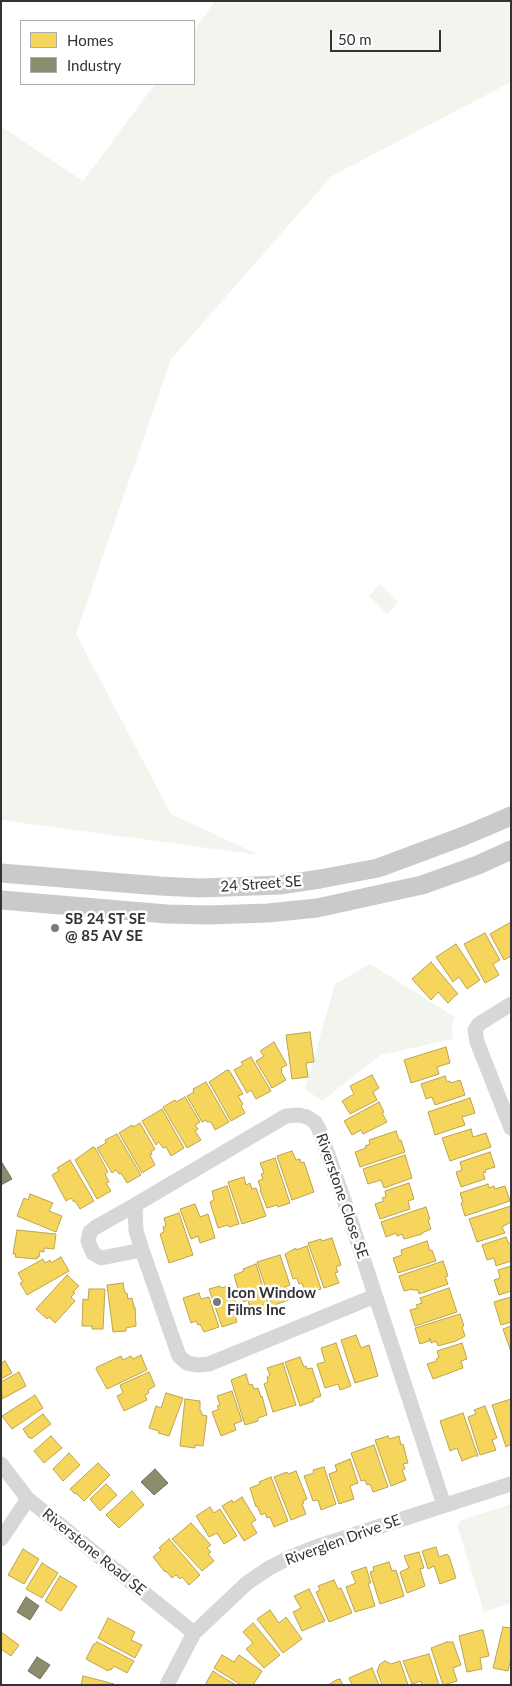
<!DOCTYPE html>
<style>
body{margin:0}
#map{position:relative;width:512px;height:1686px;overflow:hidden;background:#fff;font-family:Lato,sans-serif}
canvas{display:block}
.frame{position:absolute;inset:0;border:2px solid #333;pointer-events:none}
.legend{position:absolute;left:20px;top:20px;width:175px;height:65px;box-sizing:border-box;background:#fff;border:1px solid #adadad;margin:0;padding:6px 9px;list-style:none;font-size:15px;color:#333}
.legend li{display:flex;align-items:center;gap:10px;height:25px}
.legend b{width:25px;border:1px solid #adadad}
.scale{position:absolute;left:330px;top:30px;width:111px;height:22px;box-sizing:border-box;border:2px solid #333;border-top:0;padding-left:6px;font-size:15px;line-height:18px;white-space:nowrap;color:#333;-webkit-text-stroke:4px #fff;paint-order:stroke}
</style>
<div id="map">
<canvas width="512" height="1686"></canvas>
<div class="frame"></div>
<ul class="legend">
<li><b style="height:14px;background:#f6d55c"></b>Homes</li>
<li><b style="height:14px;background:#8c8c6e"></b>Industry</li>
</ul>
<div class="scale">50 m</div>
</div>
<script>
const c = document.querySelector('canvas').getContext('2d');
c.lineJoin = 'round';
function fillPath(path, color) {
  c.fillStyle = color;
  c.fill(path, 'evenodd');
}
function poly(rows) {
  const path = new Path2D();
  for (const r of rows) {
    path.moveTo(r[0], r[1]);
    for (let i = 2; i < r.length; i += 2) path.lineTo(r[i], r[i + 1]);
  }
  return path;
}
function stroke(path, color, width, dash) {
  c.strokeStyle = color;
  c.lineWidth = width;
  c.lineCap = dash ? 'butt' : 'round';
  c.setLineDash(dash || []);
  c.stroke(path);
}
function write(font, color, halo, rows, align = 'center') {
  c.font = font + ' Lato,sans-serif';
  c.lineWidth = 5;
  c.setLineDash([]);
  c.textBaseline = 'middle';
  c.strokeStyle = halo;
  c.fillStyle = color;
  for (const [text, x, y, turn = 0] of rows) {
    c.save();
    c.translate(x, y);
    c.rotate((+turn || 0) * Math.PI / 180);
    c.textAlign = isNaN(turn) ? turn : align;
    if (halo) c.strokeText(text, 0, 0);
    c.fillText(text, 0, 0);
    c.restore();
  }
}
fillPath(poly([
 [215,1,511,1,511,82,332,176,171,359,76,634,171,814,259,855,1,820,1,126,83,181,155,84,194,84,194,31],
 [380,584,398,602,387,614,369,596],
 [370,964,455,1017,452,1025,453,1039,381,1055,322,1101,305,1089,335,984],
 [511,1504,511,1603,484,1612,457,1525,462,1520]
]), '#f1f5ed');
const homes = poly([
 [511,922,511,956,504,960,490,934,511,922],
 [485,933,500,960,493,964,499,975,485,983,464,944,485,933],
 [456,944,480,980,467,989,459,977,453,982,436,957,456,944],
 [431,962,458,994,455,996,448,1003,438,992,431,1000,412,979,431,962],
 [310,1032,314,1062,306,1063,308,1077,292,1079,286,1035,310,1032],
 [274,1042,287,1065,281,1068,282,1071,281,1072,286,1080,272,1088,256,1061,264,1056,260,1051,274,1042],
 [446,1047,450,1063,437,1067,439,1074,411,1083,404,1060,446,1047],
 [251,1057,271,1091,256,1099,251,1090,247,1093,234,1070,243,1065,241,1062,251,1057],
 [227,1070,228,1071,229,1070,243,1094,238,1096,243,1104,241,1106,245,1113,231,1121,209,1082,227,1070],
 [372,1075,379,1088,373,1092,377,1100,350,1114,342,1101,354,1094,350,1086,372,1075],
 [445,1076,447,1082,450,1081,451,1083,460,1080,465,1095,435,1105,432,1097,426,1099,421,1084,445,1076],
 [206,1082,229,1122,215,1130,211,1122,207,1122,206,1120,202,1122,187,1096,194,1092,193,1089,206,1082],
 [185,1097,200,1122,195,1125,198,1129,195,1131,201,1140,187,1148,163,1107,175,1100,176,1102,185,1097],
 [470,1098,475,1113,462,1117,465,1125,435,1135,428,1112,470,1098],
 [379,1102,384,1112,382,1113,387,1122,363,1134,361,1130,352,1135,344,1121,379,1102],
 [162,1109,184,1148,171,1156,166,1147,163,1148,159,1142,156,1145,142,1121,162,1109],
 [140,1123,155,1149,151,1152,152,1154,150,1155,155,1165,142,1173,119,1133,132,1125,133,1127,140,1123],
 [471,1129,473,1137,486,1133,491,1147,450,1161,442,1138,471,1129],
 [396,1131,399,1140,401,1140,405,1152,360,1167,355,1152,366,1148,365,1146,370,1144,369,1140,396,1131],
 [117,1134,141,1175,127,1183,121,1173,119,1174,116,1170,112,1173,97,1148,106,1143,105,1140,117,1134],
 [93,1147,95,1148,108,1172,105,1174,109,1182,106,1183,111,1191,97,1199,75,1160,93,1147],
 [292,1151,296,1160,300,1159,301,1163,304,1162,314,1192,292,1200,277,1156,292,1151],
 [490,1152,495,1167,485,1170,486,1172,483,1173,485,1179,461,1187,456,1172,462,1170,460,1162,490,1152],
 [405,1155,412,1178,384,1188,381,1180,368,1184,363,1169,405,1155],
 [275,1158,290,1203,278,1207,277,1205,267,1208,260,1190,261,1189,258,1181,263,1179,261,1174,264,1173,260,1163,275,1158],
 [70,1160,94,1201,80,1209,75,1201,74,1202,71,1198,66,1201,52,1175,59,1171,57,1168,70,1160],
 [244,1177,246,1185,250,1183,252,1189,256,1188,266,1216,242,1224,228,1182,244,1177],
 [409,1183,414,1199,408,1201,410,1209,380,1219,375,1204,384,1201,382,1198,386,1197,385,1191,409,1183],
 [488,1184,489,1188,494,1186,495,1189,505,1186,510,1201,465,1216,461,1203,463,1202,460,1193,488,1184],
 [227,1186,239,1224,229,1227,228,1225,218,1228,210,1202,214,1200,212,1191,227,1186],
 [30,1194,53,1203,49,1211,62,1216,56,1232,17,1216,24,1198,28,1200,30,1194],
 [195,1204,200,1217,208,1214,215,1238,200,1243,198,1236,191,1239,180,1209,195,1204],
 [511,1206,511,1222,502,1227,505,1233,477,1242,469,1219,511,1206],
 [426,1207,430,1219,428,1220,431,1229,422,1233,422,1234,404,1239,402,1234,397,1236,396,1233,386,1237,381,1222,426,1207],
 [179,1213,193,1255,169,1263,160,1234,164,1232,163,1227,166,1226,164,1218,179,1213],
 [17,1230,56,1234,54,1249,44,1248,44,1252,40,1251,39,1257,37,1257,37,1259,15,1257,16,1254,13,1254,17,1230],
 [506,1237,509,1244,511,1243,511,1261,496,1266,494,1258,487,1260,482,1245,506,1237],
 [332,1238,341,1265,336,1267,338,1272,335,1273,339,1283,324,1288,308,1243,321,1239,322,1241,332,1238],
 [427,1241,430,1251,432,1250,436,1261,398,1273,393,1258,402,1255,401,1250,427,1241],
 [307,1246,321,1289,306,1294,302,1283,299,1284,297,1278,293,1279,285,1254,296,1248,296,1250,307,1246],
 [280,1255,290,1285,283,1288,283,1289,287,1288,291,1299,272,1306,257,1262,280,1255],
 [61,1257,69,1271,27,1295,20,1283,23,1282,18,1273,43,1259,45,1263,50,1260,51,1263,61,1257],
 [443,1261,448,1276,445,1277,448,1284,419,1294,418,1290,412,1290,412,1289,404,1291,399,1276,443,1261],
 [256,1264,270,1310,255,1315,252,1304,249,1305,248,1300,243,1302,240,1293,239,1293,234,1275,244,1271,243,1269,256,1264],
 [511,1266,511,1291,499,1295,494,1280,500,1278,498,1270,511,1266],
 [67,1275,79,1286,73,1292,75,1293,71,1297,75,1301,55,1323,49,1317,47,1319,36,1309,67,1275],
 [123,1283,125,1293,127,1293,128,1299,132,1298,134,1307,135,1307,136,1326,126,1328,126,1331,113,1332,107,1285,123,1283],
 [231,1285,239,1311,234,1312,237,1322,222,1327,209,1289,220,1286,221,1288,231,1285],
 [449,1288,457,1312,415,1326,410,1310,418,1308,416,1305,422,1303,420,1298,449,1288],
 [89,1289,105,1289,103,1329,92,1329,92,1326,82,1326,83,1299,88,1300,89,1289],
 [199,1293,201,1299,209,1297,219,1327,204,1332,200,1324,198,1325,196,1321,191,1323,183,1298,199,1293],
 [511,1297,511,1322,501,1325,494,1302,511,1297],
 [460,1314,464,1326,462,1327,465,1336,456,1341,438,1346,436,1341,431,1343,430,1338,429,1341,420,1344,415,1328,460,1314],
 [511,1326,511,1352,503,1329,511,1326],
 [356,1335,361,1348,369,1345,378,1376,355,1383,341,1340,356,1335],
 [336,1343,351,1386,340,1390,338,1384,325,1388,317,1364,325,1362,321,1348,336,1343],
 [462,1343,467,1359,461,1361,463,1368,433,1379,427,1364,437,1361,436,1359,439,1357,437,1351,462,1343],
 [141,1355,147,1370,107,1389,96,1369,97,1367,121,1356,123,1360,131,1356,133,1359,141,1355],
 [300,1357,304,1367,306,1366,307,1369,312,1368,321,1396,313,1399,314,1401,300,1406,285,1362,300,1357],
 [5,1361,12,1373,1,1379,1,1363,5,1361],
 [283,1363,296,1405,273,1412,264,1384,268,1382,267,1377,270,1375,267,1368,283,1363],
 [19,1372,26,1386,2,1399,1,1382,19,1372],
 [149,1372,155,1386,148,1390,149,1393,145,1395,147,1400,124,1411,117,1396,123,1393,120,1385,149,1372],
 [246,1374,249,1385,252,1384,254,1389,258,1388,261,1397,262,1396,267,1415,258,1418,258,1421,245,1425,231,1380,246,1374],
 [232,1391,242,1421,234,1424,236,1430,221,1436,212,1412,219,1409,217,1406,220,1405,217,1396,232,1391],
 [166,1393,183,1398,169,1436,158,1433,159,1431,149,1428,156,1406,161,1408,166,1393],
 [35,1395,43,1408,12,1429,2,1416,35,1395],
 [185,1399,200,1401,200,1410,202,1413,202,1415,207,1416,203,1446,195,1445,195,1448,180,1446,185,1399],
 [511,1399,511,1444,506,1447,492,1405,511,1399],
 [485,1406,497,1438,492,1440,496,1450,480,1455,468,1417,476,1414,474,1410,485,1406],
 [463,1413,478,1456,474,1456,462,1461,457,1448,450,1451,440,1421,463,1413],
 [43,1414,51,1424,31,1439,30,1437,29,1438,23,1429,43,1414],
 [51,1436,62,1448,44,1463,34,1451,51,1436],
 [388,1436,389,1439,399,1436,401,1445,403,1444,408,1463,403,1464,405,1469,402,1470,406,1480,391,1486,375,1440,388,1436],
 [374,1445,388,1487,373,1492,370,1484,367,1485,365,1480,361,1481,351,1453,374,1445],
 [69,1453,80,1465,63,1481,53,1469,69,1453],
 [350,1459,358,1483,350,1486,354,1499,339,1504,329,1474,337,1471,335,1465,350,1459],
 [98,1463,110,1475,84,1501,76,1493,75,1494,70,1489,98,1463],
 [324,1467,336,1504,321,1510,318,1500,313,1501,304,1476,314,1473,313,1470,324,1467],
 [296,1471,307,1499,303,1501,304,1503,302,1504,306,1514,291,1520,274,1477,287,1472,288,1474,296,1471],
 [271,1477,288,1521,274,1527,270,1517,267,1518,265,1513,261,1515,257,1506,256,1507,250,1488,260,1484,259,1482,271,1477],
 [106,1484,117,1495,100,1511,90,1499,106,1484],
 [132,1491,144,1505,119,1528,106,1515,132,1491],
 [242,1497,256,1520,251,1523,257,1533,244,1541,222,1506,232,1500,233,1503,242,1497],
 [210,1507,214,1513,220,1509,237,1536,224,1544,217,1533,209,1537,196,1516,210,1507],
 [191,1523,211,1545,207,1548,211,1552,208,1554,214,1561,202,1571,172,1539,191,1523],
 [169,1539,200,1575,189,1585,182,1577,180,1579,176,1575,172,1578,166,1571,165,1572,153,1557,161,1550,159,1548,169,1539],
 [436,1547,439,1557,447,1554,449,1556,456,1578,440,1584,434,1566,428,1569,422,1551,436,1547],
 [23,1549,39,1559,24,1584,8,1575,23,1549],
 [419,1552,424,1568,420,1569,425,1586,407,1593,400,1572,409,1568,404,1556,419,1552],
 [389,1562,392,1571,396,1570,404,1596,380,1604,370,1572,374,1571,373,1567,389,1562],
 [42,1563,58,1573,42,1598,26,1589,42,1563],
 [366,1567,371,1583,368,1583,375,1606,355,1612,346,1587,356,1583,351,1572,366,1567],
 [60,1576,77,1586,61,1611,45,1601,60,1576],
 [334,1580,338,1589,341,1588,352,1613,329,1622,316,1592,320,1590,318,1586,334,1580],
 [309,1589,325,1621,302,1631,293,1612,301,1608,294,1596,309,1589],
 [270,1610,279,1623,286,1617,302,1639,283,1653,257,1619,270,1610],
 [108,1618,135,1632,131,1640,142,1645,135,1658,98,1638,108,1618],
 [253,1623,280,1655,264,1668,246,1649,253,1643,243,1632,253,1623],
 [503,1627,511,1628,511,1658,508,1671,493,1668,503,1627],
 [481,1630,483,1630,489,1656,480,1658,482,1669,467,1672,459,1636,481,1630],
 [1,1632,19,1645,11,1656,1,1649,1,1632],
 [97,1642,134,1661,127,1673,114,1666,111,1670,109,1669,108,1671,86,1659,93,1645,97,1642],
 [447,1642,453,1642,461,1665,453,1668,457,1681,443,1685,431,1648,447,1642],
 [429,1654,439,1685,422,1685,421,1681,412,1684,403,1661,429,1654],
 [222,1655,234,1662,239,1655,262,1671,253,1685,241,1685,214,1668,222,1655],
 [385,1661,391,1664,400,1661,408,1685,382,1685,377,1671,380,1664,385,1661],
 [372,1668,379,1685,352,1685,349,1678,372,1668],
 [213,1671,219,1675,236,1685,208,1685,206,1683,213,1671],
 [83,1676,99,1680,114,1684,81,1685,83,1676],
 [340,1679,343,1685,328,1685,336,1680,340,1679]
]);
fillPath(homes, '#f6d55c');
stroke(homes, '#bca450', 1);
const industry = poly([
 [1,1161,12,1179,1,1185,1,1161],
 [155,1469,168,1483,154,1495,141,1482,155,1469],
 [26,1597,39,1606,30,1620,17,1612,26,1597],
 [37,1657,50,1665,40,1679,28,1671,37,1657]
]);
fillPath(industry, '#8c8c6e');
stroke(industry, '#71715c', 1);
stroke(poly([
 [511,1004,479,1024,475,1030,477,1042,511,1128],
 [135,1205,96,1227,90,1232,88,1241,93,1253,101,1258,142,1250],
 [375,1296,209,1364,198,1365,187,1363,179,1356,142,1250,136,1231,135,1205,286,1116,299,1115,307,1117,315,1122,319,1129,345,1203,444,1505],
 [1,1464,28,1499,194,1633],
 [1,1539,28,1499],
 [167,1685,194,1633,247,1583,269,1568,291,1557,316,1547,511,1484]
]), '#d7d7d7', 15);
stroke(poly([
 [1,873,160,886,200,888,280,885,320,879,378,868,464,836,511,816],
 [1,900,167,914,208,915,268,913,317,908,422,885,478,865,511,850]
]), '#cacaca', 19);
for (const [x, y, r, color] of [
 [55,928,5,"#7a7a7a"],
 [217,1302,5,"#7a7a7a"]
]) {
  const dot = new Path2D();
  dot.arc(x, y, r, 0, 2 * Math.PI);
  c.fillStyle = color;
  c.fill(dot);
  stroke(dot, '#fff', 2);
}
write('15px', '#333', '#fff', [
 ["24 Street SE",261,884,-4],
 ["Riverstone Close SE",342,1196,71],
 ["Riverglen Drive SE",343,1540,-20],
 ["Riverstone Road SE",94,1552,39]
]);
write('bold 15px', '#333', '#fff', [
 ["SB 24 ST SE",65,919],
 ["@ 85 AV SE",65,936],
 ["Icon Window",227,1293],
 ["Films Inc",227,1310]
], 'left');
</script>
